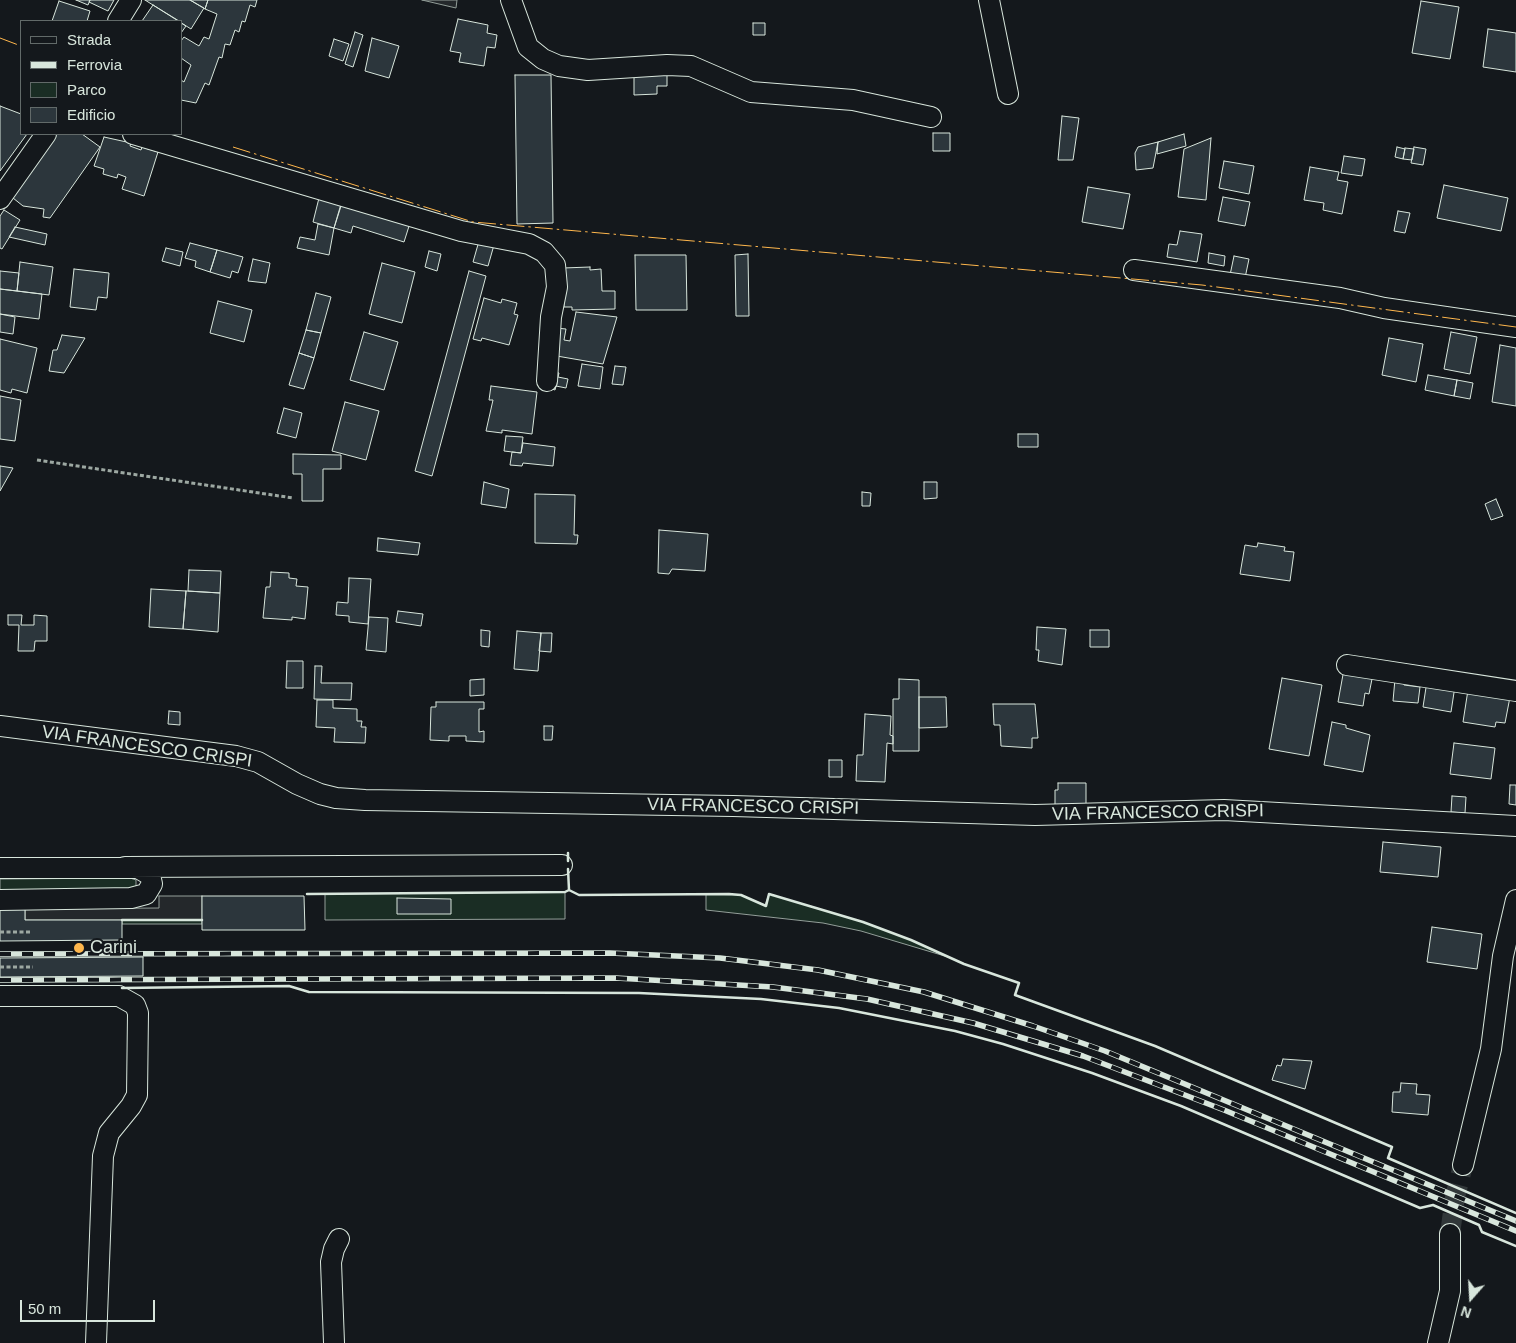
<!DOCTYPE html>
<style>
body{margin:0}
#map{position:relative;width:1516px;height:1343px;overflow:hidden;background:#14181c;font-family:Arial,sans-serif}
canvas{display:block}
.legend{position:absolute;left:20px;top:20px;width:162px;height:115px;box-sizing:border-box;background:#14181c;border:1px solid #626a69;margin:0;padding:6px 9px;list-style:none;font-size:15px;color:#d8e6dc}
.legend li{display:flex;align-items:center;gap:10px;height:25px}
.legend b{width:25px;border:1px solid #626a69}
.north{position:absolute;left:1446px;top:1273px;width:50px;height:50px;-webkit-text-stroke:4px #14181c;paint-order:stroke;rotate:199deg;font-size:14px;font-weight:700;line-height:20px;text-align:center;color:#d8e6dc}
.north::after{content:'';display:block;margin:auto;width:18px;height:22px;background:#d8e6dc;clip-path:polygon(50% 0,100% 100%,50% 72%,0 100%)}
.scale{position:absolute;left:20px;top:1300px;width:135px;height:22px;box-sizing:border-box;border:2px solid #d8e6dc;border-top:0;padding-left:6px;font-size:15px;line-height:18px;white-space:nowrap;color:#d8e6dc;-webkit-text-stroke:4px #14181c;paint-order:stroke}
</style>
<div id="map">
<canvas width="1516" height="1343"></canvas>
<ul class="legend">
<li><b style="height:6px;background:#14181c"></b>Strada</li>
<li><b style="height:6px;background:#d8e6dc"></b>Ferrovia</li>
<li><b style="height:14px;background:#1a2d24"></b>Parco</li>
<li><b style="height:14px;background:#2c363c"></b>Edificio</li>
</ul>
<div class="north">N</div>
<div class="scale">50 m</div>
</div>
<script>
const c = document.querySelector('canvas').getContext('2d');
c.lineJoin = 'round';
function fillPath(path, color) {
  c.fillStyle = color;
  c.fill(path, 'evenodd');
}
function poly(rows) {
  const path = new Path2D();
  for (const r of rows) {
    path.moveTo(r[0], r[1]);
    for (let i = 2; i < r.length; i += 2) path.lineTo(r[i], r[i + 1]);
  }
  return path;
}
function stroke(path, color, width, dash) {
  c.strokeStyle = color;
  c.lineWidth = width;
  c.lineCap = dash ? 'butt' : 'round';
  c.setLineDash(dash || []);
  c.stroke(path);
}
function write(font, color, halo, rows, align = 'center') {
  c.font = font + ' Arial,sans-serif';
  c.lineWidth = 4;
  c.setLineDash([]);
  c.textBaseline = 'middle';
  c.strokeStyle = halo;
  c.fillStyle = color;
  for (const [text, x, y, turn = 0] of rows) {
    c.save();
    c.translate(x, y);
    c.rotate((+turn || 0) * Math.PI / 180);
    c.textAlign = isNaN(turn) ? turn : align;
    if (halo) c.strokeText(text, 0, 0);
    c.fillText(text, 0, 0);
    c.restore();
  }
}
const green = poly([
 [130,878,136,880,136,889,0,893,0,879,130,878],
 [565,892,565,919,325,920,325,894,565,892],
 [706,894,741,895,765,905,769,894,863,922,911,940,948,957,861,931,823,923,706,910,706,894],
 [122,920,202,920,202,924,122,924,122,920]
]);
fillPath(green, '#1a2d24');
stroke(green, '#939e99', 1);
const parking = poly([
 [422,0,457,0,456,8,422,0],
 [159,896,202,896,202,920,25,920,25,909,159,908,159,896]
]);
fillPath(parking, '#24282b');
stroke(parking, '#939e99', 1);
const building = poly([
 [76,0,90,0,88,5,76,0],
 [90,0,114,0,108,11,89,2,90,0],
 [145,0,190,0,204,8,191,29,145,0],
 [190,0,208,0,205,9,190,0],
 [208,0,257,0,255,7,250,5,245,22,242,21,239,32,235,30,230,45,225,44,222,58,219,57,209,85,205,83,196,103,181,100,181,80,184,82,191,65,181,58,181,41,184,37,199,46,204,37,209,39,217,14,205,9,208,0],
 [59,1,90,11,87,21,52,21,59,1],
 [1421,1,1459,7,1450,59,1412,53,1421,1],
 [153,5,179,21,142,21,153,5],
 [458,19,488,25,487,33,497,35,495,48,487,47,484,66,459,62,461,53,450,51,458,19],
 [181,23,186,26,181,33,181,23],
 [753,23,765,23,765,35,753,35,753,23],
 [1488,29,1516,33,1516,72,1483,67,1488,29],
 [355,32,363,35,353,67,345,64,355,32],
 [372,38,399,46,389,78,365,71,372,38],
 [334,39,349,44,343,61,329,56,334,39],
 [667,70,667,86,657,86,657,94,634,95,634,73,667,70],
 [515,75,551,75,553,223,517,224,515,75],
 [0,106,21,114,21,134,27,134,0,171,0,106],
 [1062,116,1079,118,1073,160,1058,160,1062,116],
 [933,133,950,133,950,151,933,151,933,133],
 [55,134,82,134,100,147,50,218,43,217,44,209,23,206,13,198,55,134],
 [1184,134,1186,146,1157,154,1158,142,1184,134],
 [104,137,131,143,130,146,141,150,142,147,158,152,144,196,122,189,126,177,118,174,117,178,103,174,104,169,94,166,104,137],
 [1211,138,1206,200,1178,197,1184,149,1211,138],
 [1158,142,1153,168,1136,170,1135,153,1138,147,1158,142],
 [1397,147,1405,149,1403,159,1395,157,1397,147],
 [1414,147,1426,149,1423,165,1411,163,1414,147],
 [1405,148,1414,149,1412,160,1403,159,1405,148],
 [1344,156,1365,159,1362,176,1341,173,1344,156],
 [1224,161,1254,166,1249,194,1219,188,1224,161],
 [1310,167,1339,172,1337,180,1348,182,1342,214,1323,210,1324,203,1304,200,1310,167],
 [1444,185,1508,198,1501,231,1437,218,1444,185],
 [1088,187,1130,194,1123,229,1082,222,1088,187],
 [1223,197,1250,202,1245,226,1218,221,1223,197],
 [319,198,341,204,334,228,313,222,319,198],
 [342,203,410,223,404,242,353,226,351,233,334,228,342,203],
 [4,210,20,220,2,249,0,248,0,216,4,210],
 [1398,211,1410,213,1405,233,1394,231,1398,211],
 [318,224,334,228,329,255,297,248,300,237,315,240,318,224],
 [15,227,47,234,45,245,9,237,15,227],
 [1180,231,1202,234,1197,262,1167,257,1169,244,1177,245,1180,231],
 [479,241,494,245,488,266,473,262,479,241],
 [190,243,217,250,210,272,195,267,196,261,185,258,190,243],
 [166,248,183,252,180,266,162,261,166,248],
 [217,250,243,257,238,273,232,271,230,278,210,272,217,250],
 [429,251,441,254,437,271,425,267,429,251],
 [1209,253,1225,256,1224,266,1208,263,1209,253],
 [748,254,749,316,736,316,735,255,748,254],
 [635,255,686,255,687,310,636,310,635,255],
 [1234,256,1249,259,1245,278,1230,275,1234,256],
 [253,259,270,263,266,283,248,281,253,259],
 [20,262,53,267,49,295,17,291,20,262],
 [382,263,415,272,402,323,369,314,382,263],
 [590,267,590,270,601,269,602,291,615,291,615,309,572,310,572,307,564,307,563,268,590,267],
 [74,269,109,273,107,298,98,297,96,310,70,307,74,269],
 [0,271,19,273,17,291,0,289,0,271],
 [469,271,486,276,432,476,415,471,469,271],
 [0,289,42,294,39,319,0,314,0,289],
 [316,293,331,297,321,333,306,330,316,293],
 [484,298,501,303,502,299,517,303,514,314,518,315,509,345,482,338,481,341,473,339,484,298],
 [218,301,252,310,244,342,210,333,218,301],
 [576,312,617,317,603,364,551,355,556,328,566,329,564,340,570,341,576,312],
 [0,314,15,317,13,334,0,332,0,314],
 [306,330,321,333,314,358,299,353,306,330],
 [364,332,398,342,384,390,350,380,364,332],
 [1451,332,1477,337,1470,374,1444,369,1451,332],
 [62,335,85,338,64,373,49,371,53,350,57,350,62,335],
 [1389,338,1423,344,1416,382,1382,375,1389,338],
 [0,339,37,348,27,393,12,389,11,393,0,390,0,339],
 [1500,345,1516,348,1516,406,1492,402,1500,345],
 [299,353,314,358,304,389,289,385,299,353],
 [582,364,603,367,600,389,578,386,582,364],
 [615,366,626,367,623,385,612,384,615,366],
 [555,372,559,373,558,377,568,379,566,388,556,386,555,390,552,389,555,372],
 [1428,375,1457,380,1454,396,1425,390,1428,375],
 [1457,380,1473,383,1470,399,1454,396,1457,380],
 [491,386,537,392,532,434,502,430,502,433,486,431,493,400,489,400,491,386],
 [0,396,21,400,15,441,0,439,0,396],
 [345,402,379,411,366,460,332,451,345,402],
 [284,408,302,413,296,438,277,433,284,408],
 [1018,434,1038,434,1038,447,1018,447,1018,434],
 [506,436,523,437,521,453,504,451,506,436],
 [523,443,555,447,553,466,523,463,522,466,510,465,512,452,521,453,523,443],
 [293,454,341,455,341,469,323,469,323,501,302,501,302,474,293,474,293,454],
 [0,466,13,468,0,491,0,466],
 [484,482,509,489,506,508,481,504,484,482],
 [924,482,937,482,937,498,924,499,924,482],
 [862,492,871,493,870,506,862,506,862,492],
 [535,494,575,495,574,535,578,535,577,544,535,543,535,494],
 [1496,499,1503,516,1491,520,1485,504,1496,499],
 [659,530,708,534,705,571,672,569,669,574,658,573,659,530],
 [378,538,420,543,418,555,377,551,378,538],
 [1258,543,1285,547,1284,551,1294,552,1290,581,1240,574,1245,545,1257,547,1258,543],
 [189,570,221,571,220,593,188,591,189,570],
 [271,572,289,573,289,578,297,579,296,586,308,587,305,619,292,617,292,620,263,618,266,587,270,587,271,572],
 [349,578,371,579,368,624,349,622,349,616,336,615,337,602,348,603,349,578],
 [151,589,186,591,183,629,149,627,151,589],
 [186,591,220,593,218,632,183,629,186,591],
 [398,611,423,614,421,626,396,622,398,611],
 [8,615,22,615,21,625,34,625,34,615,47,616,47,641,35,641,34,651,18,651,19,625,8,625,8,615],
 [369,617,388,618,386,652,366,650,369,617],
 [1037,627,1066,629,1062,665,1038,661,1039,650,1036,650,1037,627],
 [481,630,490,631,489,647,481,646,481,630],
 [1090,630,1109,630,1109,647,1090,647,1090,630],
 [517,631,541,633,538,671,514,669,517,631],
 [541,633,552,633,551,652,539,651,541,633],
 [287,661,303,661,303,688,286,688,287,661],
 [315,666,322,666,321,683,352,683,351,700,314,699,315,666],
 [1344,669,1373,674,1369,694,1365,693,1363,706,1338,702,1344,669],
 [1282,678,1322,685,1309,756,1269,749,1282,678],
 [484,679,484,695,470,696,470,680,484,679],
 [899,679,919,680,919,751,893,751,893,699,899,699,899,679],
 [1395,679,1404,680,1404,685,1420,687,1418,703,1393,701,1395,679],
 [1427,681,1455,686,1451,712,1423,707,1427,681],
 [1468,690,1510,697,1505,723,1496,722,1495,727,1463,722,1468,690],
 [919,697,946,697,947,727,919,728,919,697],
 [317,700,333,700,333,708,357,709,357,721,362,721,361,727,366,727,365,743,334,742,335,728,316,727,317,700],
 [436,702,484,702,484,709,479,709,479,732,484,731,484,742,466,741,466,736,449,736,449,741,430,740,431,707,436,707,436,702],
 [993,704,1035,704,1038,738,1032,738,1032,748,1001,746,1000,725,994,725,993,704],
 [169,711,180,712,180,725,168,724,169,711],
 [865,714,891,716,890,735,893,736,893,744,887,743,885,782,856,781,857,755,863,755,865,714],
 [1332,722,1346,725,1346,728,1370,735,1363,772,1324,765,1332,722],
 [544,726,553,726,552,740,544,740,544,726],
 [1454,743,1495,748,1491,779,1450,774,1454,743],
 [829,760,842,760,842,777,829,777,829,760],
 [1058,783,1086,783,1086,807,1055,807,1055,790,1058,790,1058,783],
 [1510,785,1516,785,1516,805,1509,804,1510,785],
 [1452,796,1466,797,1465,813,1451,812,1452,796],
 [1383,842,1441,847,1438,877,1380,872,1383,842],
 [202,896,304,896,305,930,202,930,202,896],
 [397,898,451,899,451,914,397,914,397,898],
 [0,909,25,909,25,920,122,920,122,940,0,941,0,909],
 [1432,927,1482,934,1477,969,1427,962,1432,927],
 [143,957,143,976,0,977,0,958,143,957],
 [1283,1059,1312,1061,1305,1089,1272,1080,1277,1065,1281,1066,1283,1059],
 [1401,1083,1417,1084,1416,1094,1430,1095,1428,1115,1392,1112,1393,1092,1400,1092,1401,1083]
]);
fillPath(building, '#2c363c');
stroke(building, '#d8e6dc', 1);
stroke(poly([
 [1450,1234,1455,1197,1463,1165]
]), '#313739', 20, [20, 10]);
const minor = poly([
 [511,0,528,47,543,59,559,66,588,70,667,65,691,66,751,92,853,100,931,117],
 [989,0,1008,94],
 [118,21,131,0],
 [133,134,461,231,529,244,544,252,555,265,557,287,551,317,547,381],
 [0,199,46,134],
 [1134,270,1340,298,1384,308,1516,327],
 [1347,665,1516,691],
 [0,726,236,756,258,762,297,784,320,794,336,798,365,800,733,806,1035,815,1224,810,1516,826],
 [125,867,562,865],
 [0,868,138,868,150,875,152,884,146,894,131,898,0,900],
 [0,996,119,996,135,1005,138,1013,137,1095,131,1106,109,1133,103,1156,96,1343],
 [1463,1165,1491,1049,1503,956,1516,900],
 [334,1343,331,1262,334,1249,339,1239],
 [1438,1343,1450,1291,1450,1234]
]);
stroke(minor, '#d8e6dc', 22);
stroke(poly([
 [37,460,293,498],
 [0,932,32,932],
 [0,967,33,967]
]), '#9da8a2', 3, [4, 2.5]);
stroke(minor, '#14181c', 20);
const rail = poly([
 [0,954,610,953,720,958,818,970,924,992,1033,1026,1105,1051,1516,1221],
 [0,980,616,978,773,987,867,999,973,1023,1083,1056,1224,1110,1516,1231]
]);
stroke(rail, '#d8e6dc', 5.5);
stroke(rail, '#14181c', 4, [11]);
stroke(poly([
 [568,853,568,861],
 [568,869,569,890,579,895,729,894,741,895,766,906,769,894,863,922,911,940,964,964,1019,983,1015,995,1155,1046,1392,1147,1388,1158,1516,1213],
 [307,894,565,892,569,890],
 [122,920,202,920],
 [122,988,289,986,309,992,639,993,761,999,839,1008,955,1031,1003,1044,1092,1073,1181,1106,1420,1208,1433,1205,1479,1225,1482,1232,1516,1246]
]), '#d8e6dc', 2.5);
stroke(poly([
 [0,38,21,46],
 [233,147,473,222,1202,285,1516,327]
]), '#ffb74d', 1, [18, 4, 2.5, 4]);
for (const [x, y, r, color] of [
 [79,948,6,"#ffb74d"]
]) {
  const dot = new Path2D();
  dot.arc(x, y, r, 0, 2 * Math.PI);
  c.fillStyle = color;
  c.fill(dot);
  stroke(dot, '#14181c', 2);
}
write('18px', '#d8e6dc', '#14181c', [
 ["VIA FRANCESCO CRISPI",147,747,8],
 ["VIA FRANCESCO CRISPI",753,807,1],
 ["VIA FRANCESCO CRISPI",1158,813,-1]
]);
write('18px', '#d8e6dc', '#14181c', [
 ["Carini",90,948]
], 'left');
</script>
